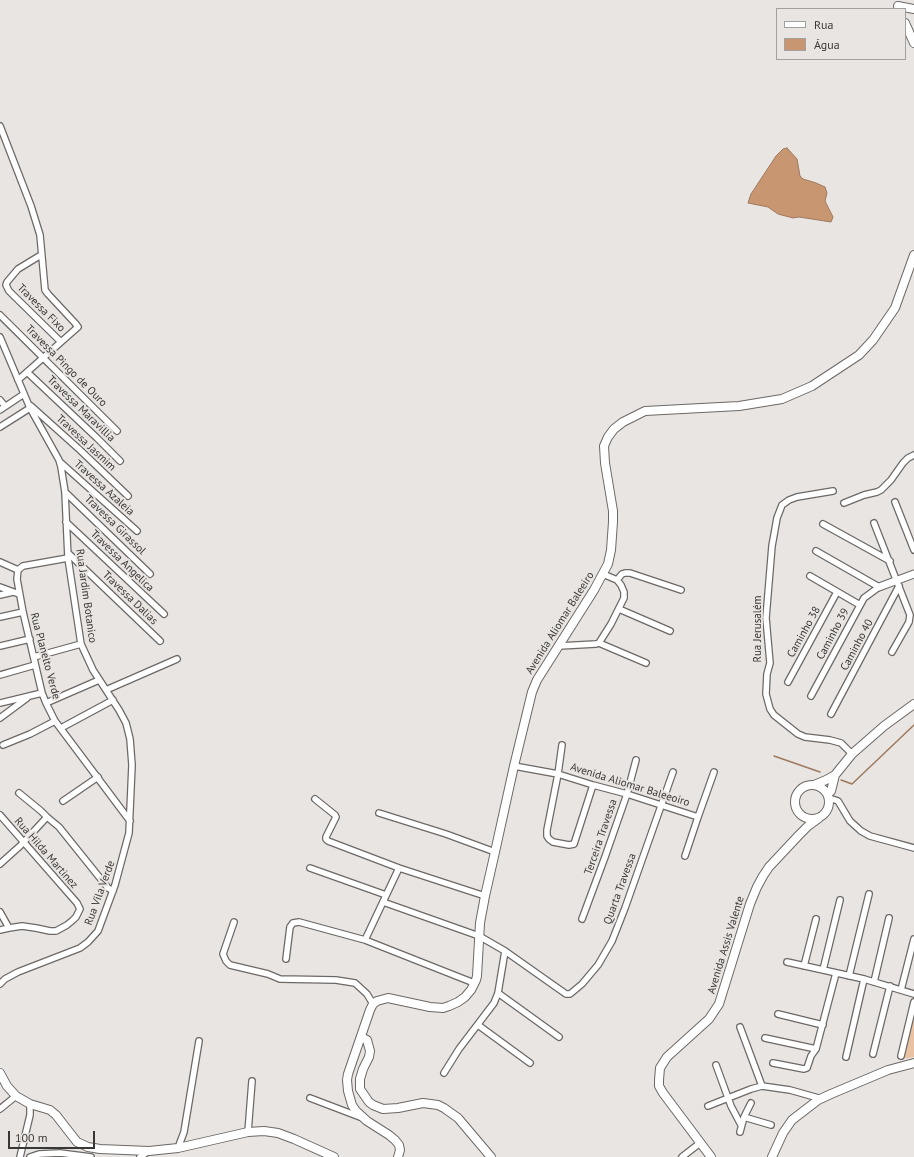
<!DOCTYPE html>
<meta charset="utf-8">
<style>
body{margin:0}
#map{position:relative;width:914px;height:1157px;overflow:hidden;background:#e9e5e2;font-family:"PT Sans",sans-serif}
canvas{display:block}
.legend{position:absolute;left:776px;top:8px;width:130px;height:52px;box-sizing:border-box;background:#e9e5e2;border:1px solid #a29f9d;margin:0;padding:5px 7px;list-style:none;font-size:12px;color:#383736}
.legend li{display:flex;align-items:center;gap:8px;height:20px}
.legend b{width:20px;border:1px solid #a29f9d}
.scale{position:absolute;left:8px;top:1131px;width:87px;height:18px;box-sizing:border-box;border:2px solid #383736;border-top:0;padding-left:5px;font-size:12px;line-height:14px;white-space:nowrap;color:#383736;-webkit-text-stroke:3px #e9e5e2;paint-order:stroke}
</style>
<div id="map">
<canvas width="914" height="1157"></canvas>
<ul class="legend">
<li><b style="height:5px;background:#fff"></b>Rua</li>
<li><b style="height:11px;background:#c89670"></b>Água</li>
</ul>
<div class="scale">100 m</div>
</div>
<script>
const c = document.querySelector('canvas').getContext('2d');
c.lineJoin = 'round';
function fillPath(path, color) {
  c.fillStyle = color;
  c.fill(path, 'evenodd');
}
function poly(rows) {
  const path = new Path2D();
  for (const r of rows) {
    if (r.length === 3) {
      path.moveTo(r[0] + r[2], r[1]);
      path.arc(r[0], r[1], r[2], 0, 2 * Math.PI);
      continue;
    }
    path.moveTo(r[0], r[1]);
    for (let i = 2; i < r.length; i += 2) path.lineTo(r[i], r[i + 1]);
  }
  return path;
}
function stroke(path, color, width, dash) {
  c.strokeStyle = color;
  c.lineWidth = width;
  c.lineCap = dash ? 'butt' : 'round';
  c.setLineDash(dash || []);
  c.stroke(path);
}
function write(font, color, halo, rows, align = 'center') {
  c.font = font + ' "PT Sans",sans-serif';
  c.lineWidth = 4;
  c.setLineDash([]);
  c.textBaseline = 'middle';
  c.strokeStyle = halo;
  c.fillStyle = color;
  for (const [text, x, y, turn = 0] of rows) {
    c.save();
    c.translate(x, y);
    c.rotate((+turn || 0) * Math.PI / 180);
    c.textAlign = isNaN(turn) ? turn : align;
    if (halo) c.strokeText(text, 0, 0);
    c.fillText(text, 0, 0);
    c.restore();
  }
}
fillPath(poly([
 [914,1005,914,1057,903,1059]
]), '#e9c1a3');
const water = poly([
 [787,148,797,159,800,176,803,179,816,183,825,187,827,193,825,201,833,217,831,222,799,217,793,218,778,214,768,207,748,203,751,194,776,156,783,149,787,148]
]);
fillPath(water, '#c89670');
stroke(water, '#9d7a5f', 1);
stroke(poly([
 [774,756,820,772],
 [841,780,852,784,914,725]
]), '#9d7a5f', 1.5);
const minor = poly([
 [0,126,31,206,40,235,45,290,48,294,75,323,78,327,18,380],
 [41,255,18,269,7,282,6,285,9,291,61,342],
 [0,315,117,431],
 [0,337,30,408,59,460,61,467,65,492,68,558,81,644,93,670,119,710,126,723,130,739,132,765,129,833,115,885,98,931,88,942,80,948,18,972,5,979,0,984],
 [27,372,97,438,120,461],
 [0,400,5,406],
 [31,406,80,450,128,496],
 [0,410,24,394],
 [0,427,30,408],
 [60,462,137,531],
 [833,491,797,497,789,500,782,505,777,518,772,546,766,618,770,663,767,674,766,694,770,709,774,715,798,734,805,737,830,740,841,743,852,754],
 [65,492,150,574],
 [895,502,914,550],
 [844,503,864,495,877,492,881,490,891,480,903,463,908,458,914,455],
 [66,522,164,614],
 [874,523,910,615,909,622,892,652],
 [823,524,890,561],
 [68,553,160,641],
 [68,558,23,566,18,570,17,579,23,612,42,693,46,703,55,721,130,821],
 [0,562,18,570],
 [810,576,860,605],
 [617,580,622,574,625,573,630,573,681,590],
 [0,587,19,594],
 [0,595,13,592],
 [619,609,670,631],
 [0,617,23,612],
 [599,643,646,663],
 [0,646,30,639],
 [559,646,596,644,599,643,611,624,624,598,624,592,621,585,617,580,603,574],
 [34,657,81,644],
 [0,675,35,665],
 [788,682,837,592],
 [106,690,177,659],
 [811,696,864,598,879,587,816,551],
 [0,703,42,693],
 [46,703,99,680],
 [831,714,899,586],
 [0,718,27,698],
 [61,728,113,700],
 [3,745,30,734,55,721],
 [562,745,558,774,547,830,547,836,549,839,553,842,569,845,574,844,593,785],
 [514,766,558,774,593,785,627,794,698,817,685,856],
 [829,798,838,801,850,821,861,831,870,836,914,848],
 [315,799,335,815,336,817,326,837,326,839,328,841,399,868],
 [63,801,98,777],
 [379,813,446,834,495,852],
 [0,815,77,903,80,909,76,917,73,920,67,925,56,931,50,931,36,928,22,926,9,928,0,930],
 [47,817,59,827,108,888,113,891],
 [698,817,714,772],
 [0,864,20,846,47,817,41,811,19,793],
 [310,868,386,895],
 [383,902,479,936,505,951,566,994,570,994,582,984,598,965,612,941,625,908,673,772],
 [0,912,9,928],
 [582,919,605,857,627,794,636,760],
 [234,922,223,954,226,961,230,965,268,974,280,979,336,980,355,983,367,994,373,1004],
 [365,940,399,868,485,896],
 [286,959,290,927,293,923,299,922,365,940,474,983],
 [787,962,864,979,914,994],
 [804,966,816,919],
 [823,970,840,900],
 [849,976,869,894],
 [874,982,889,918],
 [901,990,914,939],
 [498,993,559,1037],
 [778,1014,823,1025],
 [478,1025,530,1063],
 [740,1027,762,1086],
 [765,1038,816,1049],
 [873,1054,890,986],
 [901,1056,914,1002],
 [846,1057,864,979],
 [773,1063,804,1069,807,1068,811,1056,816,1049,836,973],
 [716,1065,731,1106,741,1125],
 [444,1073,459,1049,494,1003,498,993,505,951],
 [310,1098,360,1117],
 [708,1106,751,1089,762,1086,790,1090,822,1099],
 [0,1109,16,1096],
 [744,1117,771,1125],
 [248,1132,252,1081],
 [740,1132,744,1117,751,1103],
 [178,1148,184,1132,199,1041],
 [20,1157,30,1115,30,1104],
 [30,1157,39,1154,60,1153,91,1157],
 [140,1157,149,1151],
 [682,1157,700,1143]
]);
const tertiary = poly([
 [879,587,914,574]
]);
const secondary = poly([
 [898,6,914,9],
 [905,23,914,43],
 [812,802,17],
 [814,785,826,780,835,775,852,754,884,726,914,704],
 [828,794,831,791,835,775],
 [361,1037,367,1040,370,1051,369,1057,363,1069,360,1079,360,1089,369,1102,373,1105,383,1109,398,1108,423,1103,438,1105,444,1108,458,1118,491,1157],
 [0,1073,7,1086,16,1096,30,1104,50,1110,56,1115,77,1142,88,1147,100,1149,149,1151,178,1148,248,1132,264,1131,278,1133,294,1139,334,1157],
 [398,1157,400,1150,399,1145,395,1140,389,1135,367,1121,356,1111,352,1105,348,1091,347,1080,348,1074,370,1010,373,1004,377,1001,388,998,430,1007,443,1008,449,1006,458,1002,465,997,471,990,476,980,477,976,480,923,485,896,495,852,514,766,532,692,537,680,594,590,608,564,611,550,613,522,613,511,605,463,604,446,608,437,614,429,623,422,645,411,739,406,782,399,812,386,859,355,873,340,895,308,914,255],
 [711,1157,663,1093,659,1086,659,1080,660,1068,667,1057,709,1019,719,1004,750,904,757,887,763,876,769,867,799,835,808,826,819,818],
 [772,1157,783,1133,792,1120,818,1100,831,1094,888,1070,914,1063]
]);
stroke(minor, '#6c6866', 8);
stroke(tertiary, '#6c6866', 9);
stroke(secondary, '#6c6866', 10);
stroke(minor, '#fff', 5.5);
stroke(tertiary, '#fff', 7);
stroke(secondary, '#fff', 8);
write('11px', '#383736', '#e9e5e2', [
 ["Travessa Fixo",41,308,45],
 ["Travessa Pingo de Ouro",66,366,45],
 ["Travessa Maravillia",81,409,44],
 ["Travessa Jasmim",86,443,43],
 ["Travessa Azaleia",104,488,42],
 ["Travessa Girassol",115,525,44],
 ["Travessa Angelica",122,561,44],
 ["Rua Jardim Botanico",86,596,82],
 ["Travessa Dalias",130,598,44],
 ["Avenida Aliomar Baleeiro",560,623,-58],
 ["Rua Jerusalém",758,629,-90],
 ["Caminho 38",804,632,-61],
 ["Caminho 39",833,634,-62],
 ["Caminho 40",857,645,-62],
 ["Rua Planelto Verde",45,656,75],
 ["Avenida Aliomar Baleeoiro",630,785,17],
 ["Terceira Travessa",601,837,-71],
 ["Rua Hilda Martinez",46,853,49],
 ["Quarta Travessa",620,889,-70],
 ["Rua Vila Verde",100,893,-70],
 ["Avenida Assis Valente",726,945,-73]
]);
</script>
